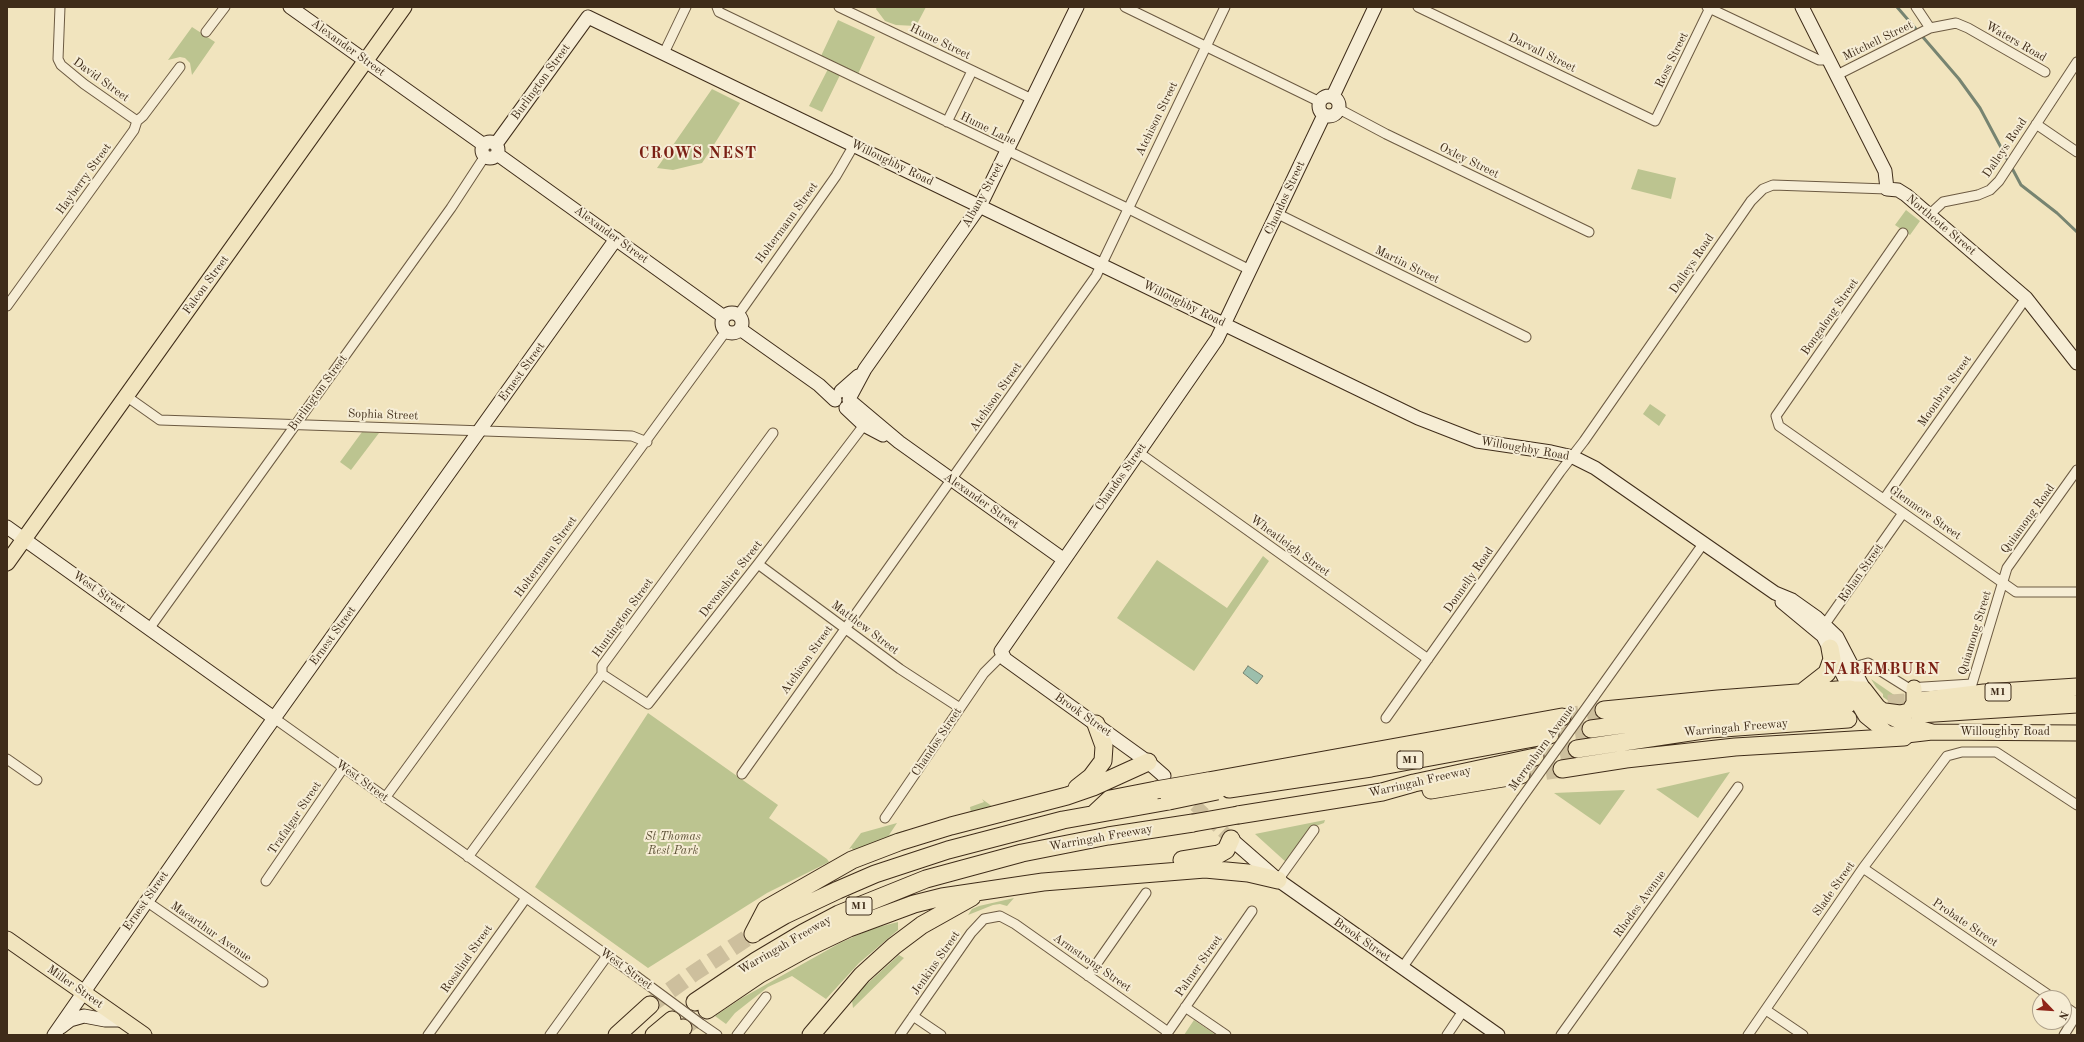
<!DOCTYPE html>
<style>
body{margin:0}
#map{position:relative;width:2084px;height:1042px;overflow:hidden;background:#f1e4be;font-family:"Old Standard TT",serif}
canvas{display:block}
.frame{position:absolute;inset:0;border:8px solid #3f2c19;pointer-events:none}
.north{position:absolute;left:2032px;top:990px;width:40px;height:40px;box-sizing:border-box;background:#f6edd5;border:1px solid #ada08a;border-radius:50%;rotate:115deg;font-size:11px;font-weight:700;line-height:16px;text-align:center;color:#3f2c19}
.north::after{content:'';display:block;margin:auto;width:14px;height:18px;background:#8f2418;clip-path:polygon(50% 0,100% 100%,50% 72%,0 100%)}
</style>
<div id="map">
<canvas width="2084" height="1042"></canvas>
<div class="frame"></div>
<div class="north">N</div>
</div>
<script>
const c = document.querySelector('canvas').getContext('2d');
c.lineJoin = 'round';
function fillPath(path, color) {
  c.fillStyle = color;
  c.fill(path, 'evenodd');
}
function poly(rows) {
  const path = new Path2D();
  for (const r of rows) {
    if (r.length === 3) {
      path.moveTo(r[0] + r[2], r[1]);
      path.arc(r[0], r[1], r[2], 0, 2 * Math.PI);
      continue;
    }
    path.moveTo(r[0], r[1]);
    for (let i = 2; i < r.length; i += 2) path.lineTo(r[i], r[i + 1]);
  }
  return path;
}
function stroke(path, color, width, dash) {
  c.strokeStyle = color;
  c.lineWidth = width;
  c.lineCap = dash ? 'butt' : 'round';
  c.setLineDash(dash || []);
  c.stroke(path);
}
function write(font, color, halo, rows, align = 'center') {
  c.font = font + ' "Old Standard TT",serif';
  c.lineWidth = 4;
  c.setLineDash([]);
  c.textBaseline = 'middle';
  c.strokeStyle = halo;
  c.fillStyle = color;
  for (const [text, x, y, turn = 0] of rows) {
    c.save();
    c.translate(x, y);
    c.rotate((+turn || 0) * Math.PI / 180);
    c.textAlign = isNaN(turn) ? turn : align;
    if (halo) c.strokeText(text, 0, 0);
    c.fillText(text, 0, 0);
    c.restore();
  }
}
fillPath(poly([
 [877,7,926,7,916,26,896,25,885,21,876,9],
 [838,20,875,37,858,74,821,56],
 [192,27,215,42,192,75,190,63,185,58,180,57,168,60],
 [828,69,840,75,822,112,809,106],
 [712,89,740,103,710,151,702,163,673,170,657,168],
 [1638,169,1676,178,1671,199,1631,189],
 [1906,210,1920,221,1910,235,1895,225],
 [1650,404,1666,415,1659,426,1643,414],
 [362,432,379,433,351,470,340,462],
 [1263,556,1269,561,1194,671,1117,618,1157,560,1227,608],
 [1871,679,1900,699,1905,695,1900,703,1893,704,1883,697,1883,694,1876,687],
 [648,713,778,805,769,818,827,859,829,862,767,893,648,968,535,887],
 [1730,772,1698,818,1656,789],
 [1625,790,1600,825,1554,793],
 [982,799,993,807,971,813,970,807,984,802],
 [1325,820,1324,823,1313,827,1287,863,1255,834],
 [897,823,889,835,906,830,907,834,853,851,852,848,849,849,861,833],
 [1014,898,1007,906,1000,904,993,905,968,915,972,909,979,906],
 [898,922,898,930,859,963,826,999,792,976,768,987,735,1013,726,1024,715,1016,742,998,840,943,871,929],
 [899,955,904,958,853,1008,852,1000,857,993],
 [1194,1020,1216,1035,1184,1035]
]), '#bcc490');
const water = poly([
 [1248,666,1263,676,1257,684,1243,673,1248,666]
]);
fillPath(water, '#9cbfac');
stroke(water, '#778471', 1);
stroke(poly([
 [1897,7,1959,79,1980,108,2021,185,2057,213,2077,232]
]), '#778471', 3);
stroke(poly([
 [1181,792,1231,839]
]), '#cdbf9d', 13, [13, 6]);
stroke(poly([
 [1863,705,1919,701],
 [1562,717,1604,710],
 [1550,735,1591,729],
 [1535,757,1577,749],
 [1521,775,1562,769],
 [650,1005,694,973,753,934],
 [683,1028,707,1010]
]), '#cdbf9d', 17, [17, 8]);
const street = poly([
 [60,7,58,59,61,65,84,84,137,121],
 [717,7,719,12,1127,208,1250,270],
 [839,7,1032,99],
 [1125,7,1320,102],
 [1418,7,1655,121,1710,8],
 [1707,7,1819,60,1829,60],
 [1916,7,1930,28,1956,23,1968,28,2045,72],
 [206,32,225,7],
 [664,53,686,7],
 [1837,75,1930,28],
 [1339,109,1386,134,1589,232],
 [947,122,972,71],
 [2036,124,2077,152],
 [1278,214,1526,337],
 [1929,215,1943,202,1978,195,1990,190,1999,181,2077,62],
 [1903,233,1776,416,1779,426,2016,592,2077,592],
 [7,306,134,130,137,121,143,116,180,67],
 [738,315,836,176,854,145],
 [126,396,160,420,632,436,647,442],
 [1138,452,1428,659],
 [1884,499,2026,298],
 [758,564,900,669,960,708],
 [1825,624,1903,513],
 [149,629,451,208,485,156],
 [1854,667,1868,663,1908,688,1972,684,2007,568,2077,470],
 [602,674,648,704,758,564,864,425],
 [1594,697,1703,544],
 [274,718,636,976],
 [1386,718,1560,472,1584,441,1751,201,1763,189,1773,185,1887,189],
 [7,759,37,780],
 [742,774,1096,276,1225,7],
 [385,798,726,331],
 [885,818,984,673,1002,655],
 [468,857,602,674,602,666,773,433],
 [1863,868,2053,998],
 [1278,880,1314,830],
 [266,881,344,767],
 [146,901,263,982],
 [1402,968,1521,799],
 [1088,976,1146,893],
 [2064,1006,2077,1015],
 [1185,1007,1226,1035],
 [1766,1010,1803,1035],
 [913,1016,941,1035],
 [701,1024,717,1035],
 [428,1035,526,898],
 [550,1035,607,956],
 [737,1035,766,997],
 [900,1035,971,933,984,919,1000,916,1015,924,1168,1032],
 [1166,1035,1252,911],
 [1447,1035,1463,1011],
 [1561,1035,1738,787],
 [1748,1035,1863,868,1947,756,1962,752,1996,752,2077,805],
 [2064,1035,2077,1014]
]);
const secondary = poly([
 [290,7,484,145],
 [1802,7,1885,171,1887,189,1898,190,1906,195,2026,298,2077,363],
 [1333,96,1375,7],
 [1329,106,10],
 [490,150,8],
 [496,144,588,17,1418,418,1477,441,1551,452,1573,457,1595,468,1775,593,1792,600,1816,617,1837,637,1864,689],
 [497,154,724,317],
 [732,323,10],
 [740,329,819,385,835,400],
 [841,391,858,376],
 [850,397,865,369,980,206,1077,7],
 [849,400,899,442,1063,559],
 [846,408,864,425,883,435],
 [7,527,274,718],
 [1782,602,1823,636,1850,689],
 [1164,776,1148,762,1005,659,1001,651,1217,339,1324,115],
 [1231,839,1278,880,1498,1035],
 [61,1027,70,1020,84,1016,105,1020,123,1020],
 [54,1035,265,731,616,239]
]);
const primary = poly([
 [7,563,404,7],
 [1885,711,1900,713,1909,711,1914,703,1914,688],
 [1932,732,1905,724,1891,717,1878,707,1864,689,1850,689,1866,716,1887,733,1898,736,1932,732,2077,733],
 [7,939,144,1035]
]);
const highway = poly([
 [1804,691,1827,673,1832,659,1830,648],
 [1919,701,1984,693,2077,687],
 [1604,710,1718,699,1850,689],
 [1919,714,2077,704],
 [1591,729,1672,718,1847,705],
 [1577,749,1710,729,1848,719],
 [1562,769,1626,759,1735,747,1904,737],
 [1208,781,1562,717],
 [1077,788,1091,777,1103,761,1104,746,1096,724],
 [1229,789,1371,768,1550,735],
 [1431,790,1521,775],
 [1094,814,1110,799,1156,790],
 [1238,815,1382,792,1414,783,1535,757],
 [1182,860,1219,854,1226,850,1231,839],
 [754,933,785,915,838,890,875,874,948,850,1063,820,1169,801],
 [753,934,766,909,852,860,899,842,951,826,1067,796,1093,787,1148,762],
 [695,1002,756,961,803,933,839,914,926,879,1022,853,1108,836,1193,823],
 [707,1010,760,974,807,948,849,928,914,904,942,897,1043,882,1205,869,1248,873,1278,880],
 [617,1035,650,1005],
 [654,1035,672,1020],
 [674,1035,683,1028],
 [811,1035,862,975,894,946,922,925,972,897]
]);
stroke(street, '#6c5a42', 11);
stroke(secondary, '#3f2c19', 15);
stroke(primary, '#3f2c19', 17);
stroke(highway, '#3f2c19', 19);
stroke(street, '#f6edd5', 9);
stroke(secondary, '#f6edd5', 13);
stroke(primary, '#f1e4be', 15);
stroke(highway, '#f1e4be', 17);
const streetBridge = poly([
 [1521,799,1594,697],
 [636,976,701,1024]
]);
const highwayBridge = poly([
 [1156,790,1208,781],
 [1169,801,1217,791],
 [1193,823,1238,815]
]);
stroke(streetBridge, '#6c5a42', 11, []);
stroke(highwayBridge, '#3f2c19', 19, []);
stroke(streetBridge, '#f6edd5', 9);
stroke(highwayBridge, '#f1e4be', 17);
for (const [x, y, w] of [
 [1998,692,26],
 [1410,760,26],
 [859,906,26]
]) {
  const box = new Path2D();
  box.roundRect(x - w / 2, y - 9, w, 18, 3);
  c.fillStyle = '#f6edd5';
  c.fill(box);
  stroke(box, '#3f2c19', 1);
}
write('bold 11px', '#3f2c19', null, [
 ["M1",1998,692],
 ["M1",1410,760],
 ["M1",859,906]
]);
write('12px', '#3f2c19', '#f6edd5', [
 ["Mitchell Street",1878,41,-26],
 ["Hume Street",940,42,26],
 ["Waters Road",2016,42,30],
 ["Alexander Street",348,48,36],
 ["Darvall Street",1542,53,26],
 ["Ross Street",1672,60,-64],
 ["David Street",101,80,36],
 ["Burlington Street",541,82,-54],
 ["Atchison Street",1157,119,-64],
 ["Hume Lane",988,129,26],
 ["Dalleys Road",2005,148,-56],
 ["Oxley Street",1469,161,26],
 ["Willoughby Road",892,163,26],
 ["Hayberry Street",84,179,-54],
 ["Albany Street",983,195,-61],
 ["Chandos Street",1285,198,-65],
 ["Holtermann Street",787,223,-54],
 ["Northcote Street",1941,225,40],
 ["Alexander Street",611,235,36],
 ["Dalleys Road",1692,264,-56],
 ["Martin Street",1407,265,26],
 ["Falcon Street",206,285,-54],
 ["Willoughby Road",1184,304,26],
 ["Bongalong Street",1830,317,-55],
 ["Ernest Street",522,372,-54],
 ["Moonbria Street",1945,391,-55],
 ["Burlington Street",318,393,-54],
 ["Atchison Street",996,397,-55],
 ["Sophia Street",383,415,2],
 ["Willoughby Road",1525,449,10],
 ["Chandos Street",1121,477,-55],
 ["Alexander Street",981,501,35],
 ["Glenmore Street",1925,513,35],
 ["Quiamong Road",2028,519,-54],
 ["Wheatleigh Street",1290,546,36],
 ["Holtermann Street",546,557,-54],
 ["Rohan Street",1861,573,-55],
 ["Devonshire Street",731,579,-52],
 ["Donnelly Road",1469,580,-55],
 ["West Street",99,592,36],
 ["Huntington Street",623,618,-54],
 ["Matthew Street",865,628,37],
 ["Quiamong Street",1975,633,-73],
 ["Ernest Street",333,636,-54],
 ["Atchison Street",807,660,-55],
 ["Brook Street",1083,715,35],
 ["Warringah Freeway",1736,728,-5],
 ["Willoughby Road",2005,732],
 ["Chandos Street",937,742,-56],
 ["Merrenburn Avenue",1542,748,-54],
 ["West Street",362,781,36],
 ["Warringah Freeway",1420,782,-13],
 ["Trafalgar Street",295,818,-56],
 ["Warringah Freeway",1101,838,-10],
 ["Slade Street",1834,889,-55],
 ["Ernest Street",146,901,-55],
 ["Rhodes Avenue",1640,904,-54],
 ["Probate Street",1965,923,34],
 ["Macarthur Avenue",211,932,35],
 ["Brook Street",1362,940,35],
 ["Warringah Freeway",785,945,-30],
 ["Rosalind Street",467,959,-55],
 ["Jenkins Street",936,963,-55],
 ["Armstrong Street",1092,963,35],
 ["Palmer Street",1199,966,-55],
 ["West Street",626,969,36],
 ["Miller Street",75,987,35]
]);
write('italic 12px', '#5e5237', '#f6edd5', [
 ["St Thomas",673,837],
 ["Rest Park",673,851]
]);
c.letterSpacing = '1px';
write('bold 16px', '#7a1f14', '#f6edd5', [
 ["CROWS NEST",698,154],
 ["NAREMBURN",1882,670]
]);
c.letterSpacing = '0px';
</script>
